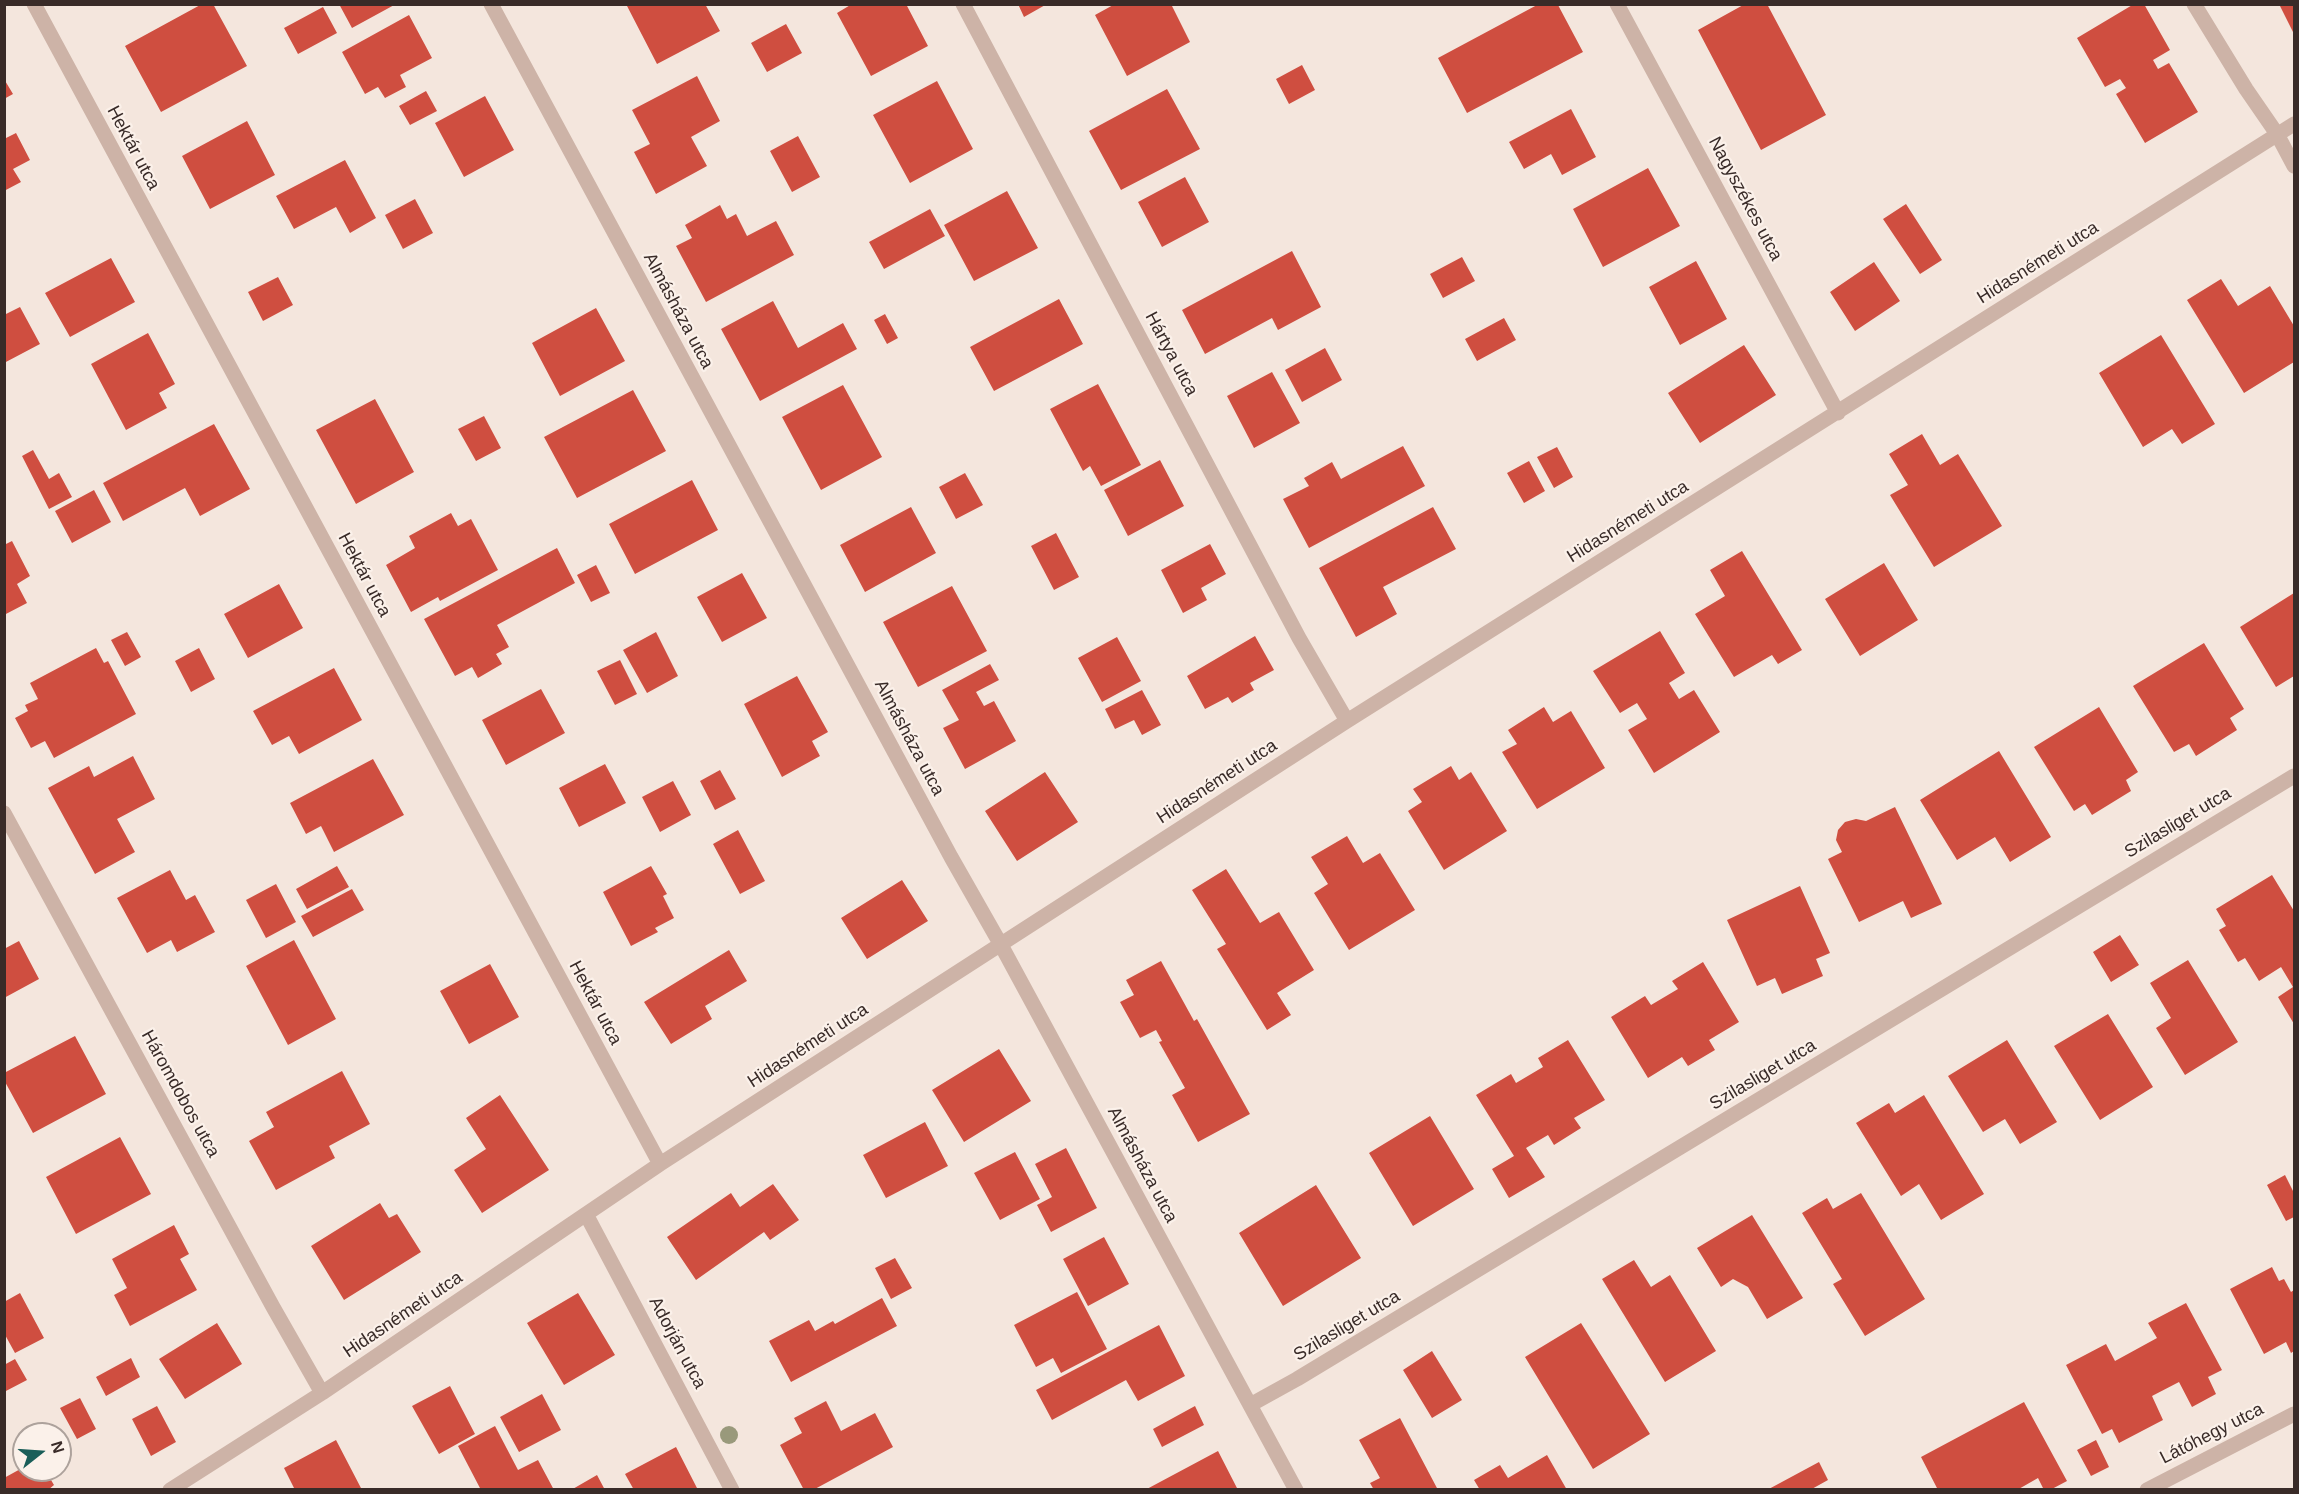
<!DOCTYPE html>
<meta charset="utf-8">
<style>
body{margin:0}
#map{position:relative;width:2299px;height:1494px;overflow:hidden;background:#f4e6dd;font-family:Arial,sans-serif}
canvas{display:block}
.frame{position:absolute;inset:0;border:6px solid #392b28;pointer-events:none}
.north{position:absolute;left:12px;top:1422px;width:60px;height:60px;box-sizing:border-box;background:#fbf1ea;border:2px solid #ada29c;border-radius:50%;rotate:73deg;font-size:16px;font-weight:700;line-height:24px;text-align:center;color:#392b28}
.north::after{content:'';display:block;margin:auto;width:21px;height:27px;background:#1a5e59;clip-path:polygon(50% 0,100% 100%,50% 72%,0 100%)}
</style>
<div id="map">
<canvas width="2299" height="1494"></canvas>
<div class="frame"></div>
<div class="north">N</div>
</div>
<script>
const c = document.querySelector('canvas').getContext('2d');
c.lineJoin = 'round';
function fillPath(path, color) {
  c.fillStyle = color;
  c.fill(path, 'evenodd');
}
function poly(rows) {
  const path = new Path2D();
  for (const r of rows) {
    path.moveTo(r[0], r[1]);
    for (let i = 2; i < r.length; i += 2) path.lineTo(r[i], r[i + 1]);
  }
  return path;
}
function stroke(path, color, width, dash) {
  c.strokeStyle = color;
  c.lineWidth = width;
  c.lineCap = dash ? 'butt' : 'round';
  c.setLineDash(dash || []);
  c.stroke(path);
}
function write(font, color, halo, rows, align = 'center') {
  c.font = font + ' Arial,sans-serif';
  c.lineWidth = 4.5;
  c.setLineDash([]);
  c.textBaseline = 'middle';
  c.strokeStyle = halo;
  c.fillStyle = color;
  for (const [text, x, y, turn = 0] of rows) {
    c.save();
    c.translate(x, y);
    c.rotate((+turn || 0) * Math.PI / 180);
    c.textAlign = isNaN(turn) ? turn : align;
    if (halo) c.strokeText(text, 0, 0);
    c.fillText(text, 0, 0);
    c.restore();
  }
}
fillPath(poly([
 [202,4,213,4,247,66,161,112,125,46],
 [339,4,396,4,352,28],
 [626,4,705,4,720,31,657,64],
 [852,4,906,4,928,46,871,76,837,13],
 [1018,4,1047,4,1024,17],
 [1115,4,1171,4,1190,42,1127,76,1095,15],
 [1745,4,1767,4,1826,115,1761,150,1698,30],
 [2134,4,2144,4,2170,50,2153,60,2158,69,2169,63,2198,112,2145,143,2116,94,2126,88,2120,79,2105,87,2077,38],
 [2279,4,2294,4,2294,34],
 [1537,5,1558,5,1583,52,1467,113,1438,58],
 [323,7,337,33,298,54,284,28],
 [409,15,432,58,400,75,406,87,385,98,378,87,365,94,342,52],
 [786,24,802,53,767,72,751,43],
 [1302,65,1315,90,1289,104,1276,79],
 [697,76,720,121,691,137,707,166,656,194,634,152,650,144,632,110],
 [4,79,13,94,4,99],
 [937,81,973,149,910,183,873,115],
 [1167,89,1200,149,1121,190,1089,131],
 [426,91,437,111,410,125,399,106],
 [485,96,514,150,464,177,435,123],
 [1571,109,1596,157,1562,175,1551,154,1524,169,1509,142],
 [247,121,275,175,210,209,182,156],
 [16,133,30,160,13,169,21,182,4,191,4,139],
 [798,136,820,177,792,192,770,151],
 [345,160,376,218,350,233,336,207,294,229,276,196],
 [1648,168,1680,226,1603,267,1573,209],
 [1185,177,1209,222,1162,247,1138,202],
 [1007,191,1038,248,974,281,944,225],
 [415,199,433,233,403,249,385,215],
 [1906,204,1942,260,1920,274,1883,219],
 [720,205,727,219,736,214,747,236,776,221,794,255,706,302,676,246,692,238,685,225],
 [930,209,945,236,884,269,869,242],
 [1292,251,1321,307,1278,330,1272,318,1205,354,1182,310],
 [1462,257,1475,281,1443,298,1430,274],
 [111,258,135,302,70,337,45,293],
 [1696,261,1727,319,1680,345,1649,287],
 [1874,262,1900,301,1855,331,1830,292],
 [278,277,293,305,263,321,248,292],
 [2221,279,2238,306,2270,286,2294,326,2294,362,2244,393,2187,300],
 [1059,299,1083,344,994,391,970,347],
 [773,301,798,348,843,323,857,349,760,401,721,329],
 [20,307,40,344,4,363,4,315],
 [596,308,625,361,560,396,532,343],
 [885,314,898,338,887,344,874,320],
 [1504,318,1516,340,1477,361,1465,339],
 [148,333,175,384,159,393,167,408,126,430,91,364],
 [2161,335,2215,424,2182,444,2172,429,2143,447,2099,373],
 [1744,345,1776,395,1700,443,1668,393],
 [1325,348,1342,380,1302,402,1285,370],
 [1272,372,1300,423,1254,448,1227,396],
 [1098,384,1141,465,1101,486,1090,466,1083,471,1050,409],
 [843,385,882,457,821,490,782,417],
 [633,390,666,451,577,498,544,437],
 [375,399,414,472,356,504,316,430],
 [484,416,501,448,476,461,458,429],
 [214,424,250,489,200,516,185,488,123,521,103,483],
 [1922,434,1940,465,1958,454,2002,526,1934,567,1890,495,1908,485,1889,454],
 [1403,446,1425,486,1309,548,1283,499,1309,486,1304,478,1332,462,1341,479],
 [1557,447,1573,477,1554,488,1537,457],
 [33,450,49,479,59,473,72,497,49,509,22,456],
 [1160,460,1184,506,1128,536,1104,490],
 [1529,461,1545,491,1524,503,1507,473],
 [965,473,983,505,956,519,939,487],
 [692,480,718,530,635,574,609,524],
 [94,490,111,522,72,543,55,511],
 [911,507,936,553,865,592,840,545],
 [1433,507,1456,549,1383,587,1397,614,1356,637,1319,568],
 [451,513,458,526,471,519,498,570,440,601,438,597,411,612,386,565,415,548,409,536],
 [1056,533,1079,577,1054,590,1031,546],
 [12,541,30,576,17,584,27,603,4,615,4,545],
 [1210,544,1226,574,1201,588,1207,600,1183,613,1161,570],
 [557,548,575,583,497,625,509,647,496,654,502,664,478,678,472,667,455,676,424,619],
 [1742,551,1802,650,1778,664,1772,655,1734,677,1695,614,1725,596,1710,570],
 [1884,563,1918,620,1860,656,1825,599],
 [596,565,610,593,591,602,577,575],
 [742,573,767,618,722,642,697,597],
 [279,584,303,628,248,658,224,614],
 [952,586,987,651,918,687,883,622],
 [2294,593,2294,676,2276,687,2240,627],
 [1660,631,1685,673,1669,683,1679,699,1694,690,1720,732,1654,773,1628,730,1647,719,1637,703,1620,713,1593,671],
 [127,632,141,657,125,666,111,640],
 [656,632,678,676,647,693,623,650],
 [1255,636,1274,670,1250,683,1254,690,1232,703,1228,697,1205,709,1187,676],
 [1117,637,1141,681,1102,702,1078,658],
 [2204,643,2244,709,2230,718,2237,730,2196,756,2189,744,2174,752,2133,686],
 [96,648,104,663,108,661,136,714,54,758,45,741,31,748,15,718,28,711,25,705,38,699,30,683],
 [199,648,215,679,191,692,175,661],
 [620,660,637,694,615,705,597,671],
 [990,664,999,680,976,692,984,706,994,701,1016,741,965,769,943,728,959,720,942,690],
 [334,668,362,720,299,754,289,736,272,745,253,711],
 [797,676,828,732,812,741,820,756,782,777,744,704],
 [541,689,565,733,506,765,482,720],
 [1142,690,1161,725,1142,735,1134,720,1115,729,1105,709],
 [1544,707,1553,722,1571,711,1605,768,1537,809,1502,752,1517,744,1508,730],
 [2099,707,2138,772,2126,780,2131,791,2092,815,2085,804,2074,811,2034,747],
 [1999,751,2051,837,2010,862,1995,837,1957,860,1920,800],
 [133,756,155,799,117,819,135,852,95,874,48,788,89,766,94,777],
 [373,759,404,815,334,852,321,826,306,834,290,803],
 [605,764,626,803,579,827,559,788],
 [1451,766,1459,780,1471,772,1507,831,1444,870,1408,811,1422,802,1413,789],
 [720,770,736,799,715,810,700,781],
 [1045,772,1078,822,1017,861,985,811],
 [673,781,691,815,660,832,642,797],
 [1895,807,1942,904,1911,918,1903,901,1859,922,1828,859,1842,852,1836,840,1838,830,1845,822,1856,819,1866,821],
 [738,830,765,881,740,894,713,844],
 [1347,836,1363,863,1380,853,1415,910,1349,950,1314,893,1328,884,1311,857],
 [337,866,349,887,307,909,296,889],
 [651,866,667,894,663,896,674,918,655,928,658,932,631,946,603,892],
 [1226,869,1260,923,1279,912,1314,970,1277,993,1291,1015,1267,1030,1217,949,1226,944,1192,890],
 [170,870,186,900,195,895,215,932,177,952,171,940,147,953,117,898],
 [2272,875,2294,911,2294,1024,2278,997,2293,987,2281,967,2259,981,2245,958,2238,962,2219,930,2226,926,2216,909],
 [902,880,928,921,867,959,841,918],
 [276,884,296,922,266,938,246,900],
 [1800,886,1830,953,1816,959,1823,976,1782,994,1775,978,1757,986,1727,920],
 [352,889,364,910,313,937,301,916],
 [2120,935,2139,965,2111,982,2093,952],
 [294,940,336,1019,288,1045,246,966],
 [19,941,39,979,4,998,4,949],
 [729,950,747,981,705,1006,712,1019,671,1044,644,1002],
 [2188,960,2238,1042,2185,1075,2156,1028,2171,1018,2150,983],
 [1161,961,1194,1021,1197,1019,1250,1114,1198,1142,1172,1095,1185,1088,1159,1042,1162,1041,1156,1030,1140,1038,1120,1002,1134,995,1126,980],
 [1703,962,1739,1022,1709,1040,1715,1050,1688,1066,1682,1057,1648,1078,1611,1017,1645,996,1651,1005,1678,989,1672,981],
 [490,964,519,1017,469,1044,440,991],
 [2108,1014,2153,1087,2100,1120,2054,1046],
 [75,1036,106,1094,33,1133,4,1080,4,1073],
 [1568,1040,1605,1100,1574,1118,1581,1128,1554,1145,1548,1135,1526,1148,1545,1177,1509,1198,1492,1169,1514,1156,1476,1095,1511,1074,1516,1083,1543,1067,1538,1058],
 [2007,1040,2057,1122,2020,1144,2005,1119,1983,1132,1948,1076],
 [999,1049,1031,1101,964,1142,932,1090],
 [342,1071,370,1124,329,1146,335,1158,276,1190,249,1141,274,1127,266,1112],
 [500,1095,549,1170,482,1213,454,1170,486,1149,466,1118],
 [1924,1095,1984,1194,1941,1220,1919,1184,1901,1196,1856,1123,1889,1103,1895,1113],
 [1430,1116,1474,1189,1413,1226,1369,1153],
 [925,1122,948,1166,886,1198,863,1155],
 [120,1137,151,1194,76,1234,46,1177],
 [1066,1148,1097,1208,1051,1232,1037,1205,1052,1197,1035,1164],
 [1015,1152,1040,1199,1000,1220,974,1173],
 [2285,1175,2294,1193,2294,1217,2286,1221,2267,1185],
 [773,1184,799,1220,770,1240,764,1232,696,1280,667,1237,731,1193,740,1207],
 [1316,1185,1361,1258,1283,1306,1239,1233],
 [1861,1193,1925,1299,1865,1336,1833,1284,1842,1279,1802,1213,1827,1198,1833,1209],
 [380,1203,389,1218,397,1214,421,1252,344,1300,311,1246],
 [1752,1215,1803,1298,1767,1319,1748,1287,1733,1279,1721,1287,1697,1248],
 [174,1225,189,1254,180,1259,197,1290,130,1326,114,1295,127,1288,112,1259],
 [1104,1237,1129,1284,1088,1306,1063,1259],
 [895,1258,912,1288,891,1299,875,1268],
 [1634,1260,1651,1287,1670,1275,1716,1351,1665,1382,1602,1279],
 [2272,1267,2279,1281,2284,1279,2291,1292,2294,1290,2294,1351,2291,1353,2286,1342,2264,1354,2230,1289],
 [1077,1292,1107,1349,1061,1373,1053,1358,1036,1367,1014,1325],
 [20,1293,44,1338,15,1353,4,1333,4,1302],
 [578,1293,615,1355,564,1385,527,1323],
 [882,1298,897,1326,791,1382,769,1341,809,1320,815,1331,833,1321,835,1324],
 [2186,1303,2222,1370,2208,1377,2216,1394,2192,1407,2179,1382,2152,1396,2163,1420,2119,1443,2112,1429,2102,1434,2066,1365,2106,1344,2115,1361,2157,1338,2148,1323],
 [217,1323,242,1364,185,1399,159,1359],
 [1581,1323,1650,1434,1593,1469,1525,1357],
 [1159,1325,1185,1376,1138,1401,1126,1380,1052,1420,1036,1390],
 [1432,1351,1462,1400,1432,1418,1403,1370],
 [131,1358,140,1377,106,1396,96,1377],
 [15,1359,27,1380,4,1392,4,1365],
 [450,1386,475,1434,439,1454,412,1406],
 [542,1394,561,1430,519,1452,500,1417],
 [80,1398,96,1429,77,1439,60,1408],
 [826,1401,841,1431,875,1413,893,1447,813,1490,804,1490,780,1445,802,1433,794,1418],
 [2024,1402,2067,1481,2050,1490,2044,1490,2038,1478,2017,1490,1938,1490,1921,1457],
 [157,1406,176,1442,151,1456,132,1419],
 [1195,1406,1204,1425,1162,1447,1153,1429],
 [1400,1418,1438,1490,1374,1490,1370,1483,1380,1478,1359,1440],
 [495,1426,518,1470,538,1460,554,1490,481,1490,458,1446],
 [336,1440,362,1490,295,1490,284,1468],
 [2096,1440,2109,1467,2091,1476,2077,1450],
 [676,1447,698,1490,634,1490,625,1474],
 [1218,1451,1238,1490,1145,1490],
 [1547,1455,1567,1490,1480,1490,1474,1480,1500,1465,1508,1478],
 [1819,1462,1828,1480,1810,1490,1767,1490],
 [24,1467,24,1470,45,1470,54,1485,48,1490,4,1490,4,1478],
 [597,1475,605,1490,571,1490]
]), '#cf4e40');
stroke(poly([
 [34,4,660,1164],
 [491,4,951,857,1001,945,1296,1490],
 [963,4,1299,638,1347,721],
 [1617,4,1838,413],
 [2194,4,2246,89,2277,134,2294,166],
 [4,813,273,1307,322,1393],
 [587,1216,732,1490],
 [1250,1405,1297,1379,2294,776],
 [170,1490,322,1393,660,1164,1347,721,2294,124],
 [2147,1490,2294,1414]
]), '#cdb3a7', 15);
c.fillStyle = '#99997b';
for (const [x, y] of [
 [729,1435]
]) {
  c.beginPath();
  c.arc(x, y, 9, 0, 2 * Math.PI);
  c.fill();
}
write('18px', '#392b28', '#fbf1ea', [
 ["Hektár utca",133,148,62],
 ["Nagyszékes utca",1745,199,62],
 ["Hidasnémeti utca",2038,263,-32],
 ["Almásháza utca",678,311,62],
 ["Hártya utca",1171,354,62],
 ["Hidasnémeti utca",1628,522,-32],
 ["Hektár utca",364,575,62],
 ["Almásháza utca",909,738,62],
 ["Hidasnémeti utca",1217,782,-33],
 ["Szilasliget utca",2178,823,-31],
 ["Hektár utca",595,1003,62],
 ["Hidasnémeti utca",808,1046,-33],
 ["Szilasliget utca",1763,1075,-31],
 ["Háromdobos utca",180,1094,61],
 ["Almásháza utca",1142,1165,62],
 ["Hidasnémeti utca",403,1315,-34],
 ["Szilasliget utca",1347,1326,-31],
 ["Adorján utca",677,1343,62],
 ["Látóhegy utca",2212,1434,-27]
]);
</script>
